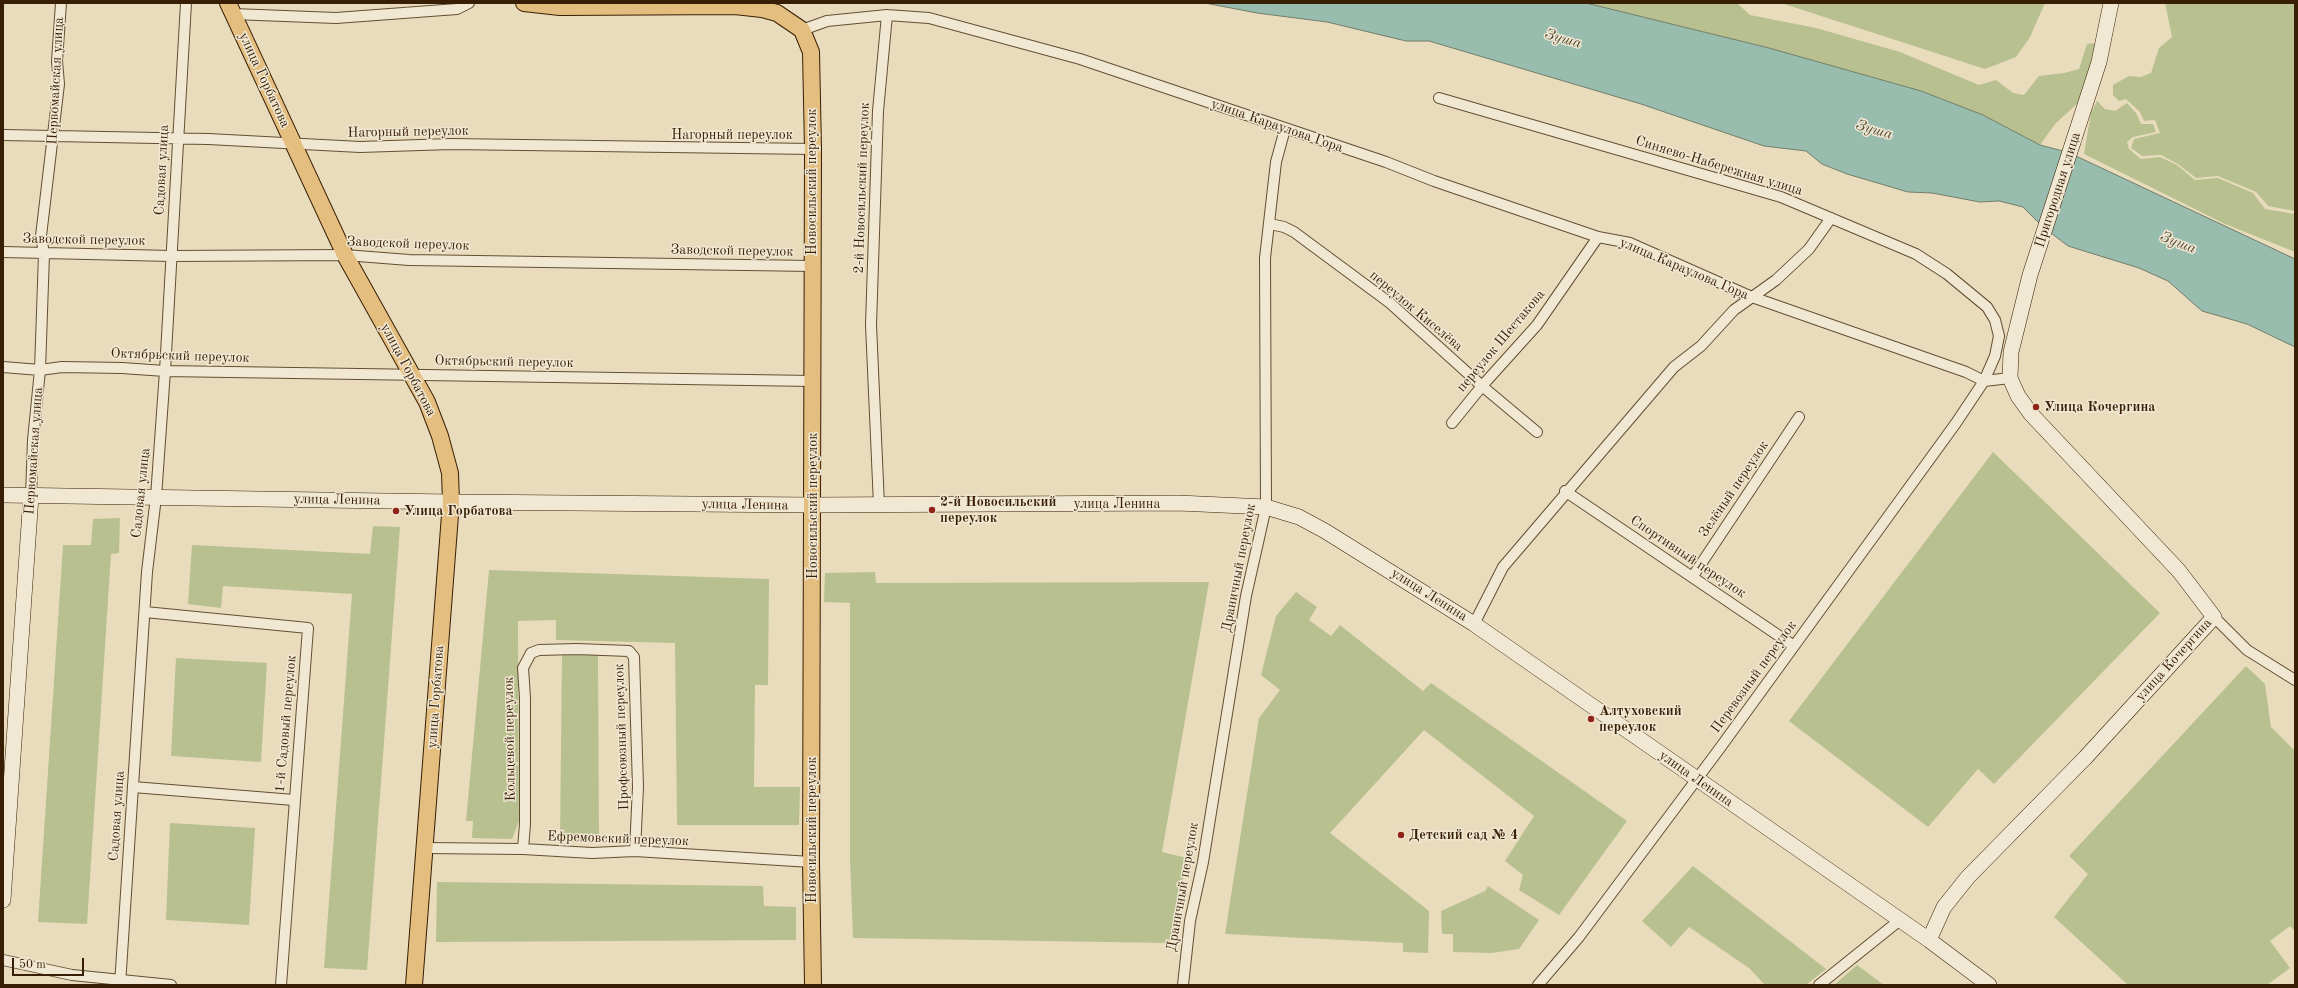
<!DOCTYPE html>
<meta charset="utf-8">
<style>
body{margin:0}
#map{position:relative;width:2298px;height:988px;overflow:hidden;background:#e9dcbd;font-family:"Old Standard TT",serif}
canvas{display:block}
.frame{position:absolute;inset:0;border:4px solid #381e04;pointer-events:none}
.scale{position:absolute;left:12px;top:958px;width:72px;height:18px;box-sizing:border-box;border:2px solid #381e04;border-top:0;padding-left:5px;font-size:12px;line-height:14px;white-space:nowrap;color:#381e04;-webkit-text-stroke:3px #f1e8d4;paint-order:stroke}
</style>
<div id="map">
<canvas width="2298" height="988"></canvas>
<div class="frame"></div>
<div class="scale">50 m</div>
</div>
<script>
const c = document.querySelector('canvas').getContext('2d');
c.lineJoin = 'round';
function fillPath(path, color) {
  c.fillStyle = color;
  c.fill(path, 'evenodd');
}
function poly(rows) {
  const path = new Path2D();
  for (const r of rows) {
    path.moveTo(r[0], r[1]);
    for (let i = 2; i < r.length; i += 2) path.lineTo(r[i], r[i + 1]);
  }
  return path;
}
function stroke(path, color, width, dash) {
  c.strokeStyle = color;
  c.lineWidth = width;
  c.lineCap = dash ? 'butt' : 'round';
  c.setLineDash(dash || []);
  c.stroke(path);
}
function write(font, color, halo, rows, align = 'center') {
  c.font = font + ' "Old Standard TT",serif';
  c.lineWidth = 3;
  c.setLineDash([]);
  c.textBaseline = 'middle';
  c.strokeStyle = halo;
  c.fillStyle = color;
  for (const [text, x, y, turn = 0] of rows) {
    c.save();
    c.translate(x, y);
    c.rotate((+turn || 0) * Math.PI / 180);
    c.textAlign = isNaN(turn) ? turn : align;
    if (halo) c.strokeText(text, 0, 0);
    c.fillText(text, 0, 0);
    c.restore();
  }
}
fillPath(poly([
 [1586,3,1737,3,1750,15,1816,28,1900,52,1979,85,1996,80,2013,93,2024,95,2039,76,2064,73,2079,69,2087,44,2097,43,2080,101,2055,124,2040,145,1983,115,1921,91,1769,48],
 [1781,3,2045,3,2030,37,2016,57,1985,69],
 [2165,3,2295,3,2295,211,2268,206,2256,192,2218,176,2196,178,2178,164,2161,155,2142,156,2131,148,2134,139,2160,133,2155,120,2144,121,2140,112,2126,99,2119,101,2113,95,2113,85,2129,76,2141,77,2151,73,2159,48,2172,37],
 [2097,101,2105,109,2115,111,2127,103,2136,113,2141,124,2153,124,2156,132,2133,137,2127,142,2129,149,2141,159,2160,157,2177,165,2195,180,2218,178,2253,193,2265,209,2295,214,2295,252,2225,224,2084,154,2091,113],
 [1993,452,2160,613,1994,784,1978,769,1928,827,1789,721],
 [120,518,119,553,111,554,87,924,38,922,63,545,91,545,93,519],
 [373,526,400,527,367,970,324,968,352,594,223,586,221,608,188,604,192,545,370,554],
 [489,570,769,579,768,685,755,685,754,787,800,787,799,825,677,825,675,643,556,640,556,620,518,621,519,821,512,839,472,838,473,821,466,821],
 [875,572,876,583,1209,582,1162,852,1187,858,1170,943,853,938,850,859,850,603,824,602,825,573],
 [1296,592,1317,607,1309,620,1331,636,1340,625,1423,691,1431,683,1627,821,1559,915,1519,890,1523,875,1505,861,1534,816,1424,730,1330,833,1429,911,1428,953,1403,952,1403,943,1225,934,1259,718,1280,690,1261,675,1276,616],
 [562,653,598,655,599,843,560,841],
 [176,658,267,663,261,762,171,756],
 [2246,666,2265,684,2271,727,2295,751,2295,931,2290,926,2270,941,2290,968,2267,985,2128,985,2054,917,2088,874,2069,856],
 [170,823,255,828,249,925,166,920],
 [1693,866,1826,969,1806,985,1765,985,1749,968,1689,927,1671,947,1642,921],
 [437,882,763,886,764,906,796,907,796,940,436,942],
 [1488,886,1539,920,1519,949,1492,953,1453,952,1453,934,1442,934,1441,911,1485,891],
 [1857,965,1884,985,1834,985]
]), '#b8c090');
const water = poly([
 [1205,3,1586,3,1769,48,1921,91,1983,115,2040,145,2063,151,2039,223,2023,207,1999,201,1980,202,1932,193,1908,192,1847,174,1822,164,1806,151,1764,146,1641,104,1429,41,1406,41,1327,22,1257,13,1205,3],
 [2076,156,2295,259,2295,347,2247,324,2202,311,2168,281,2139,268,2068,246,2051,233,2076,156]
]);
fillPath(water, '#98bcad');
stroke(water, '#727d69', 1);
const street = poly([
 [233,14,336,18,457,9,469,3],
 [802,30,827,21,887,15,929,18,1080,59,1386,162,1434,181,1598,237,1630,243,1752,297,1966,372,1984,381,2010,378],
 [1439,98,1781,197,1916,254,1947,274,1987,307,1995,320,1999,336,1995,356,1984,381,1956,423,1720,748,1579,937,1538,985],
 [3,135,208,139,360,147,451,144,813,149],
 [1270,224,1284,227,1294,232,1390,303,1482,386,1537,432],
 [3,252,171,256,345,255,409,260,813,266],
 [3,367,40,370,62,367,122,368,165,371,813,381],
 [1452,423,1482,386,1537,325,1598,237],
 [1565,491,1794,646],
 [31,496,33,440,40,370,44,254,41,236,59,84,57,61,61,3],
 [879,505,871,325,878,111,887,15],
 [1693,576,1799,417],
 [145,612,308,628,281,985],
 [2214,617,2247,650,2295,680],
 [1474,624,1503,567,1674,367,1701,346,1734,310,1776,280,1809,249,1831,218],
 [133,787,294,800],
 [425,848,523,849,592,853,635,851,811,862],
 [523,849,525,824,525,698,523,668,531,653,539,650,577,649,629,651,634,657,638,787,635,851],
 [3,960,72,975,171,985],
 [120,985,147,572,156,497,165,371,186,3],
 [1183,985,1190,921,1203,862,1246,596,1266,507,1265,258,1276,162,1285,129],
 [1819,985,1900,920]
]);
const secondary = poly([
 [3,495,451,502,813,505,1178,503,1266,507,1299,517,1325,531,1474,624,1929,940,1989,985],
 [3,900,31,496],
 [1929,940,1944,907,1968,877,2085,758,2214,617,2179,571,2031,414,2018,396,2010,378,2011,352,2030,275,2099,62,2111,3]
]);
const primary = poly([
 [228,3,345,255,427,402,440,436,450,473,451,502,414,985],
 [524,3,560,7,735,6,762,9,777,13,802,30,811,52,813,149,811,862,813,985]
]);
stroke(street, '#644e32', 12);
stroke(secondary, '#381e04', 16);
stroke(primary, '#381e04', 18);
stroke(street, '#f1e8d4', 10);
stroke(secondary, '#f1e8d4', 15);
stroke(primary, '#e4be7e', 16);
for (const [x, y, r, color] of [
 [2036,407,4,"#8f2418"],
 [932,510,4,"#8f2418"],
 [396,511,4,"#8f2418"],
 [1591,719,4,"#8f2418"],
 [1401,835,4,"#8f2418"]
]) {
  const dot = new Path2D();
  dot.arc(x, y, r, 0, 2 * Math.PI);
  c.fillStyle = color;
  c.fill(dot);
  stroke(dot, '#f1e8d4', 1.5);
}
write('14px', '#381e04', '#f1e8d4', [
 ["улица Горбатова",264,80,65],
 ["Первомайская улица",56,81,-87],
 ["улица Караулова Гора",1277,126,19],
 ["Нагорный переулок",408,132,-1],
 ["Нагорный переулок",732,135],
 ["Синяево-Набережная улица",1719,166,17],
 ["Садовая улица",162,170,-87],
 ["Новосильский переулок",812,182,-90],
 ["2-й Новосильский переулок",862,188,-88],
 ["Пригородная улица",2058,190,-72],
 ["Заводской переулок",84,240,1],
 ["Заводской переулок",408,244,2],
 ["Заводской переулок",732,251,1],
 ["улица Караулова Гора",1684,269,23],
 ["переулок Киселёва",1416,311,40],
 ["переулок Шестакова",1501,341,-50],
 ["Октябрьский переулок",180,356,2],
 ["Октябрьский переулок",504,362,1],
 ["улица Горбатова",408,370,62],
 ["Первомайская улица",34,451,-86],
 ["Зелёный переулок",1734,489,-56],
 ["Садовая улица",141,493,-84],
 ["улица Ленина",337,500,1],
 ["улица Ленина",1117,504],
 ["улица Ленина",745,505,1],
 ["Новосильский переулок",813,506,-90],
 ["Спортивный переулок",1688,557,34],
 ["Драничный переулок",1239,568,-79],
 ["улица Ленина",1429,595,32],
 ["улица Кочергина",2174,660,-48],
 ["Перевозный переулок",1754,677,-54],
 ["улица Горбатова",436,697,-86],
 ["1-й Садовый переулок",286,724,-85],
 ["Профсоюзный переулок",622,737,-92],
 ["Кольцевой переулок",510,739,-91],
 ["улица Ленина",1696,779,35],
 ["Садовая улица",117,816,-86],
 ["Новосильский переулок",812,830,-90],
 ["Ефремовский переулок",618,839,2],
 ["Драничный переулок",1183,887,-80]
]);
write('bold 14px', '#381e04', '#f1e8d4', [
 ["Улица Кочергина",2044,407],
 ["2-й Новосильский",940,502],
 ["переулок",940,518],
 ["Улица Горбатова",404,511],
 ["Алтуховский",1599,711],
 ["переулок",1599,727],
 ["Детский сад № 4",1409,835]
], 'left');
write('italic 15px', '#554d37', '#f1e8d4', [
 ["Зуша",1563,39,16],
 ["Зуша",1874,130,16],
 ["Зуша",2178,243,21]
]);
</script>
